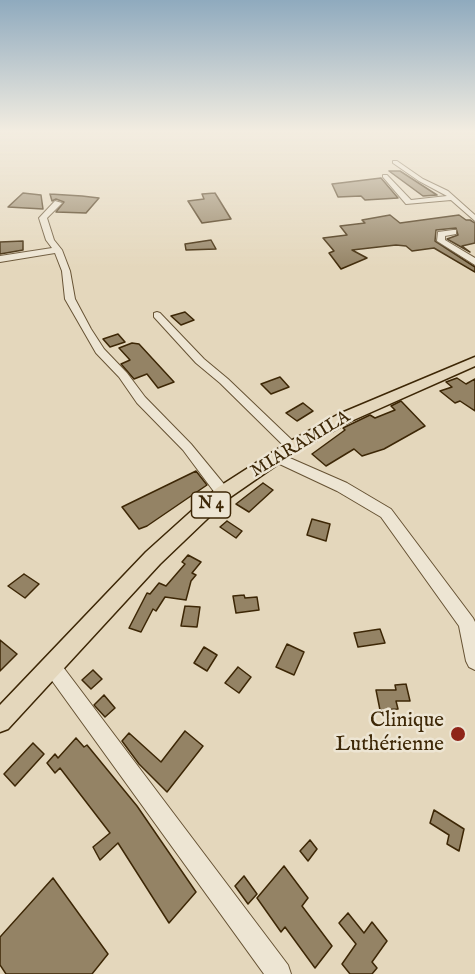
<!DOCTYPE html>
<meta charset="utf-8">
<style>
body{margin:0}
canvas{display:block;background:#e4d7bc}
</style>
<canvas width="475" height="974"></canvas>
<script>
const c = document.querySelector('canvas').getContext('2d');
c.lineJoin = 'round';
function fillPath(path, color) {
  c.fillStyle = color;
  c.fill(path, 'evenodd');
}
function poly(rows) {
  const path = new Path2D();
  for (const r of rows) {
    path.moveTo(r[0], r[1]);
    for (let i = 2; i < r.length; i += 2) path.lineTo(r[i], r[i + 1]);
  }
  return path;
}
function stroke(path, color, width, dash) {
  c.strokeStyle = color;
  c.lineWidth = width;
  c.lineCap = dash ? 'butt' : 'round';
  c.setLineDash(dash || []);
  c.stroke(path);
}
function write(font, color, halo, rows, align = 'center') {
  c.font = font + ' "IM FELL English",serif';
  c.lineWidth = 5;
  c.setLineDash([]);
  c.textBaseline = 'middle';
  c.strokeStyle = halo;
  c.fillStyle = color;
  for (const [text, x, y, turn = 0] of rows) {
    c.save();
    c.translate(x, y);
    c.rotate((+turn || 0) * Math.PI / 180);
    c.textAlign = isNaN(turn) ? turn : align;
    if (halo) c.strokeText(text, 0, 0);
    c.fillText(text, 0, 0);
    c.restore();
  }
}
const building = poly([
 [389,171,400,171,437,195,423,196,389,171],
 [381,178,398,198,365,200,361,196,338,197,332,184,381,178],
 [23,193,41,195,43,209,8,207,23,193],
 [215,193,231,219,202,223,188,201,204,199,202,194,215,193],
 [50,194,82,196,99,198,86,213,56,212,64,202,56,199,52,201,50,194],
 [390,215,400,223,459,215,466,220,470,220,475,223,475,243,462,246,470,252,447,239,458,235,456,228,436,230,435,241,475,267,475,272,434,248,412,251,406,246,396,245,352,250,367,258,341,269,329,253,334,251,323,238,347,235,340,226,365,223,362,220,390,215],
 [211,240,216,249,186,250,185,244,211,240],
 [23,241,23,250,0,254,0,242,23,241],
 [185,312,194,320,181,325,171,316,185,312],
 [118,334,125,342,110,347,103,339,118,334],
 [132,343,139,344,174,382,158,388,147,374,134,379,121,364,130,360,119,348,132,343],
 [280,377,289,387,271,394,261,384,280,377],
 [457,378,466,384,475,379,475,411,460,401,455,403,440,391,452,387,446,382,457,378],
 [401,401,425,426,384,449,362,456,354,449,326,466,312,454,345,430,343,428,370,415,375,418,395,410,391,406,401,401],
 [303,403,313,411,297,421,286,413,303,403],
 [196,471,207,485,147,526,139,529,122,507,196,471],
 [263,483,273,490,249,512,236,504,263,483],
 [312,519,330,524,326,541,307,535,312,519],
 [227,521,242,531,236,538,220,527,227,521],
 [188,555,201,562,192,573,196,575,191,581,186,600,165,597,156,611,153,609,141,632,129,628,147,593,150,594,159,583,166,586,185,564,182,562,188,555],
 [24,574,39,584,25,598,8,586,24,574],
 [244,595,245,598,257,597,259,610,236,613,233,596,244,595],
 [185,606,200,607,197,627,181,626,185,606],
 [380,629,385,643,358,647,354,633,380,629],
 [0,640,17,654,0,671,0,640],
 [287,644,304,652,294,675,276,667,287,644],
 [204,647,217,655,207,671,194,663,204,647],
 [238,667,251,677,239,693,225,683,238,667],
 [93,670,102,679,91,689,82,680,93,670],
 [406,684,410,701,396,701,398,709,380,710,376,690,396,690,395,685,406,684],
 [104,695,115,708,105,717,94,705,104,695],
 [185,731,203,746,167,792,139,764,122,741,129,733,161,762,185,731],
 [76,738,84,747,87,745,137,806,196,892,169,923,118,843,100,860,93,847,110,833,60,768,55,773,47,763,55,754,58,758,76,738],
 [33,743,44,754,15,786,4,774,33,743],
 [434,810,464,829,459,851,447,844,449,835,430,823,434,810],
 [310,840,317,849,308,861,300,851,310,840],
 [284,866,308,898,302,906,332,946,315,968,285,927,281,932,257,898,284,866],
 [244,876,257,894,248,904,235,886,244,876],
 [53,878,108,954,92,974,6,974,0,965,0,937,53,878],
 [348,913,364,933,372,922,387,941,372,962,377,968,372,974,350,974,342,964,356,944,339,923,348,913]
]);
fillPath(building, '#948365');
stroke(building, '#3d2706', 1.5);
const minor = poly([
 [393,161,397,161,423,179,448,191,475,215,475,221,451,200,406,204,383,177,383,175,387,175,411,200,447,196,419,181,393,163,393,161],
 [55,201,62,203,47,218,54,240,62,250,70,271,75,299,91,329,104,349,127,373,145,397,191,444,228,489,230,493,228,497,218,497,183,450,137,403,119,377,96,353,65,299,62,271,55,253,0,262,0,256,52,248,46,240,39,218,55,201],
 [453,230,456,230,456,234,445,236,445,240,475,258,475,265,437,241,438,232,453,230],
 [157,312,160,313,204,359,228,379,296,444,298,447,296,450,288,450,220,383,196,363,154,317,154,313,157,312],
 [276,452,347,483,391,509,473,618,475,622,475,670,469,667,466,661,459,626,381,517,337,491,271,460,270,457,276,452],
 [51,656,57,659,288,965,291,974,264,974,45,671,42,665,45,659,51,656]
]);
const major = poly([
 [475,357,475,366,349,422,297,451,229,498,160,564,8,729,0,732,0,705,146,552,217,488,287,443,339,414,475,357]
]);
stroke(minor, '#675334', 2);
stroke(major, '#3d2706', 3);
fillPath(minor, '#ede5d3');
fillPath(major, '#e4d7bc');
const sky = c.createLinearGradient(0, 0, 0, 268);
sky.addColorStop(0, '#8faabe');
sky.addColorStop(0.49, '#f3ede1');
sky.addColorStop(1, '#f3ede100');
c.fillStyle = sky;
c.fillRect(0, 0, 475, 268);
for (const [x, y, r, color] of [
 [458,734,8,"#8f2418"]
]) {
  const dot = new Path2D();
  dot.arc(x, y, r, 0, 2 * Math.PI);
  c.fillStyle = color;
  c.fill(dot);
  stroke(dot, '#ede5d3', 2);
}
for (const [x, y, w] of [
 [211,505,39]
]) {
  const box = new Path2D();
  box.roundRect(x - w / 2, y - 13, w, 26, 4.5);
  c.fillStyle = '#ede5d3';
  c.fill(box);
  stroke(box, '#3d2706', 1.5);
}
write('bold 16px', '#3d2706', null, [
 ["N 4",211,505]
]);
write('18px', '#3d2706', '#ede5d3', [
 ["MIARAMILA",301,445,-31]
]);
write('21px', '#3d2706', '#ede5d3', [
 ["Clinique",444,722],
 ["Luthérienne",444,746]
], 'right');
</script>
